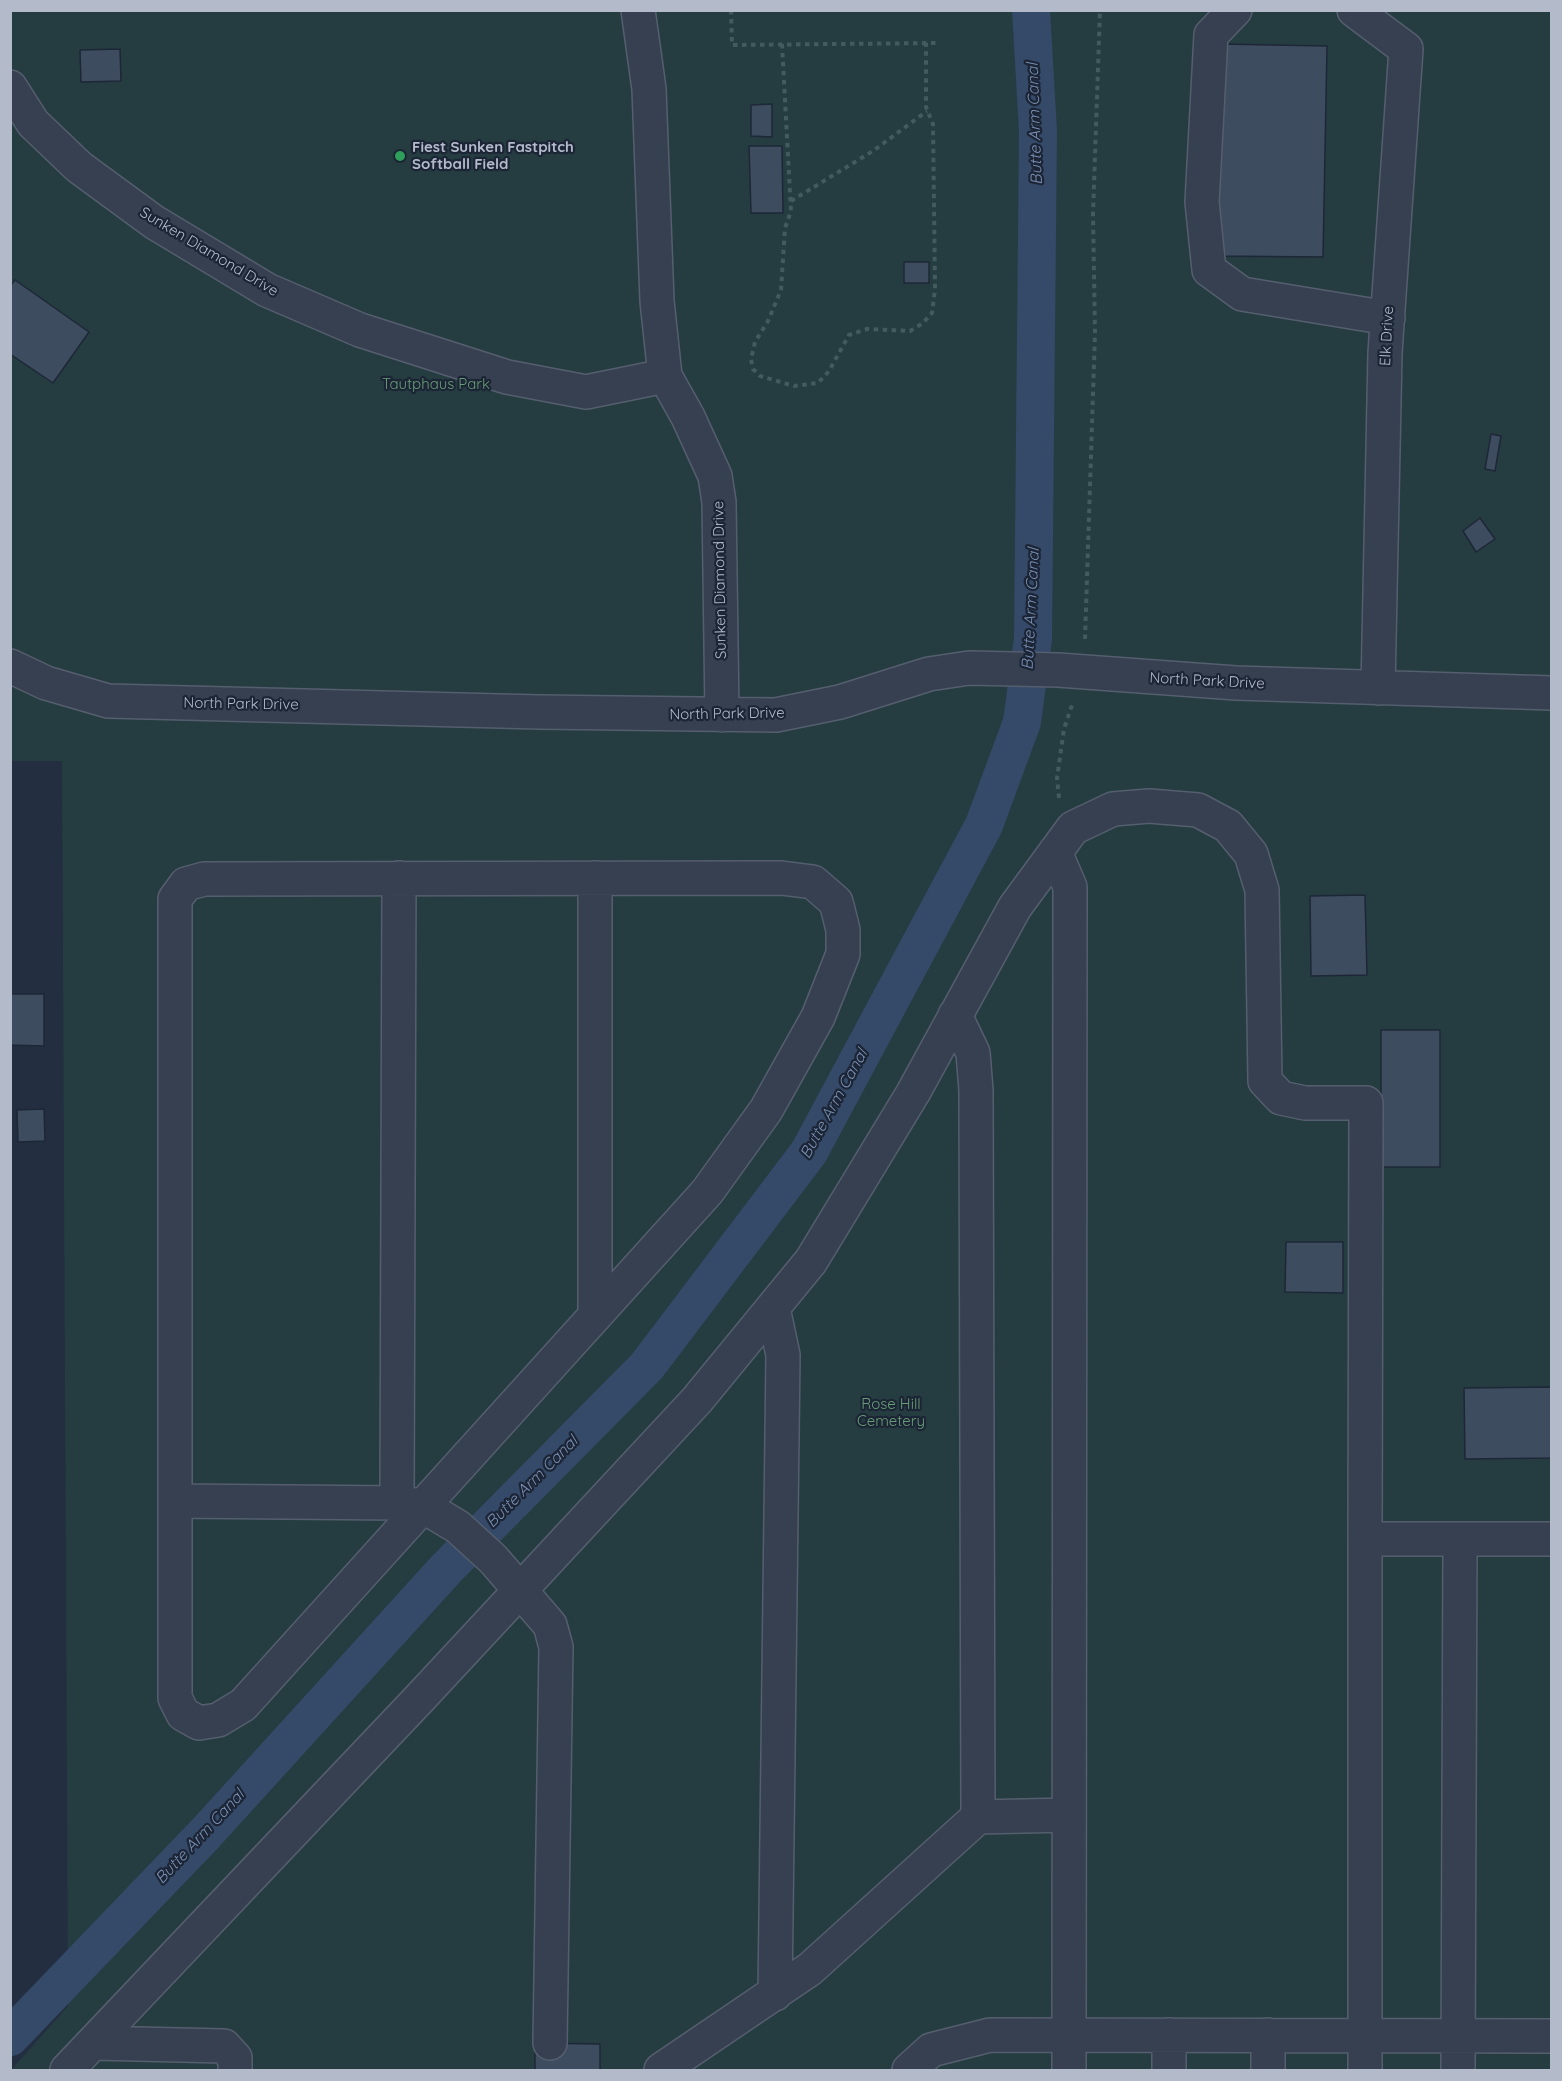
<!DOCTYPE html>
<style>
body{margin:0}
#map{position:relative;width:1562px;height:2081px;overflow:hidden;background:#232e40;font-family:Quicksand,sans-serif}
canvas{display:block}
.frame{position:absolute;inset:0;border:12px solid #b3bbcb;pointer-events:none}
</style>
<div id="map">
<canvas width="1562" height="2081"></canvas>
<div class="frame"></div>
</div>
<script>
const c = document.querySelector('canvas').getContext('2d');
c.lineJoin = 'round';
function fillPath(path, color) {
  c.fillStyle = color;
  c.fill(path, 'evenodd');
}
function poly(rows) {
  const path = new Path2D();
  for (const r of rows) {
    path.moveTo(r[0], r[1]);
    for (let i = 2; i < r.length; i += 2) path.lineTo(r[i], r[i + 1]);
  }
  return path;
}
function stroke(path, color, width, dash) {
  c.strokeStyle = color;
  c.lineWidth = width;
  c.lineCap = dash ? 'butt' : 'round';
  c.setLineDash(dash || []);
  c.stroke(path);
}
function write(font, color, halo, rows, align = 'center') {
  c.font = font + ' Quicksand,sans-serif';
  c.lineWidth = 4.5;
  c.setLineDash([]);
  c.textBaseline = 'middle';
  c.strokeStyle = halo;
  c.fillStyle = color;
  for (const [text, x, y, turn = 0] of rows) {
    c.save();
    c.translate(x, y);
    c.rotate((+turn || 0) * Math.PI / 180);
    c.textAlign = isNaN(turn) ? turn : align;
    if (halo) c.strokeText(text, 0, 0);
    c.fillText(text, 0, 0);
    c.restore();
  }
}
fillPath(poly([
 [11,11,1551,11,1551,2070,11,2070,68,2006,62,761,11,761]
]), '#253d41');
stroke(poly([
 [10,2037,206,1833,446,1569,647,1366,809,1152,984,825,1022,722,1033,639,1038,131,1031,10]
]), '#354968', 38);
const building = poly([
 [1219,44,1327,46,1323,257,1216,256,1219,44],
 [120,49,121,81,81,82,80,50,120,49],
 [772,104,772,137,751,136,751,105,772,104],
 [749,146,782,146,783,213,751,213,749,146],
 [904,262,929,262,929,283,904,283,904,262],
 [15,280,89,332,53,383,10,354,10,286,15,280],
 [1491,434,1501,436,1495,471,1485,469,1491,434],
 [1480,518,1495,539,1476,552,1463,531,1480,518],
 [1365,895,1367,975,1311,976,1310,896,1365,895],
 [10,994,44,994,44,1046,10,1045,10,994],
 [1381,1030,1440,1030,1440,1167,1381,1167,1381,1030],
 [44,1109,45,1141,18,1142,17,1110,44,1109],
 [1286,1242,1343,1242,1343,1293,1285,1292,1286,1242],
 [1552,1387,1552,1458,1465,1459,1464,1388,1552,1387],
 [535,2043,600,2044,600,2070,535,2070,535,2043]
]);
fillPath(building, '#3e4c60');
stroke(building, '#1e2737', 1.5);
const minor = poly([
 [638,10,649,89,657,301,665,376,688,417,715,476,719,502,722,715],
 [1235,10,1211,35,1202,202,1209,270,1242,294,1388,318],
 [1354,10,1406,49,1385,353,1378,688],
 [10,87,33,123,79,167,154,222,267,290,360,330,507,377,586,392,665,376],
 [10,666,46,683,108,701,539,712,776,715,840,702,929,674,969,668,1058,670,1236,683,1552,693],
 [1055,852,1070,887,1069,2070],
 [595,878,595,1316],
 [781,878,813,882,836,902,843,930,843,954,818,1017,766,1110,707,1192,243,1705,218,1720,199,1723,183,1714,175,1698,175,899,186,884,204,879,781,878],
 [955,1015,973,1053,976,1090,978,1817],
 [773,1308,783,1355,775,1994],
 [175,1501,397,1503,423,1506,458,1527,493,1559,550,1625,556,1647,550,2043],
 [397,1503,399,878],
 [93,2043,224,2046,235,2058,235,2070],
 [67,2070,419,1699,697,1400,811,1261,913,1093,1015,907,1073,828,1113,809,1149,806,1198,810,1228,826,1251,854,1262,890,1265,1081,1281,1098,1305,1103,1366,1103,1365,1539],
 [661,2070,810,1969,978,1817,1069,1815],
 [909,2070,931,2050,990,2035,1552,2036],
 [1169,2070,1169,2035],
 [1268,2070,1268,2035],
 [1365,2070,1365,1539,1552,1539],
 [1458,2070,1460,1540]
]);
stroke(minor, '#555e6e', 36);
stroke(poly([
 [731,10,732,45,939,43],
 [782,44,791,211,785,228,781,290,768,321,755,342,751,359,753,369,760,376,794,386,818,383,829,371,849,335,867,329,910,331,923,323,932,313,935,289,933,124,926,107,926,43],
 [791,201,873,151,927,111],
 [1085,639,1095,333,1093,214,1100,10],
 [1059,798,1057,778,1064,729,1072,705]
]), '#435a5e', 4, [4.5, 4.5]);
stroke(minor, '#374050', 33);
for (const [x, y, r, color] of [
 [400,156,6,"#2e9e5b"]
]) {
  const dot = new Path2D();
  dot.arc(x, y, r, 0, 2 * Math.PI);
  c.fillStyle = color;
  c.fill(dot);
  stroke(dot, '#1c2535', 2);
}
write('bold 15px', '#b3bbcb', '#1c2535', [
 ["Fiest Sunken Fastpitch",412,147],
 ["Softball Field",412,164]
], 'left');
write('15px', '#b3bbcb', '#1c2535', [
 ["Sunken Diamond Drive",209,252,31],
 ["Elk Drive",1387,336,-87],
 ["Sunken Diamond Drive",720,580,-91],
 ["North Park Drive",1207,681,3],
 ["North Park Drive",241,704,1],
 ["North Park Drive",727,714,-1]
]);
write('15px', '#689e76', '#1c2535', [
 ["Tautphaus Park",436,384],
 ["Rose Hill",891,1404],
 ["Cemetery",891,1421]
]);
write('italic 16px', '#7990b4', '#1c2535', [
 ["Butte Arm Canal",1035,124,-92],
 ["Butte Arm Canal",1031,609,-87],
 ["Butte Arm Canal",834,1104,-61],
 ["Butte Arm Canal",532,1482,-45],
 ["Butte Arm Canal",200,1837,-47]
]);
</script>
